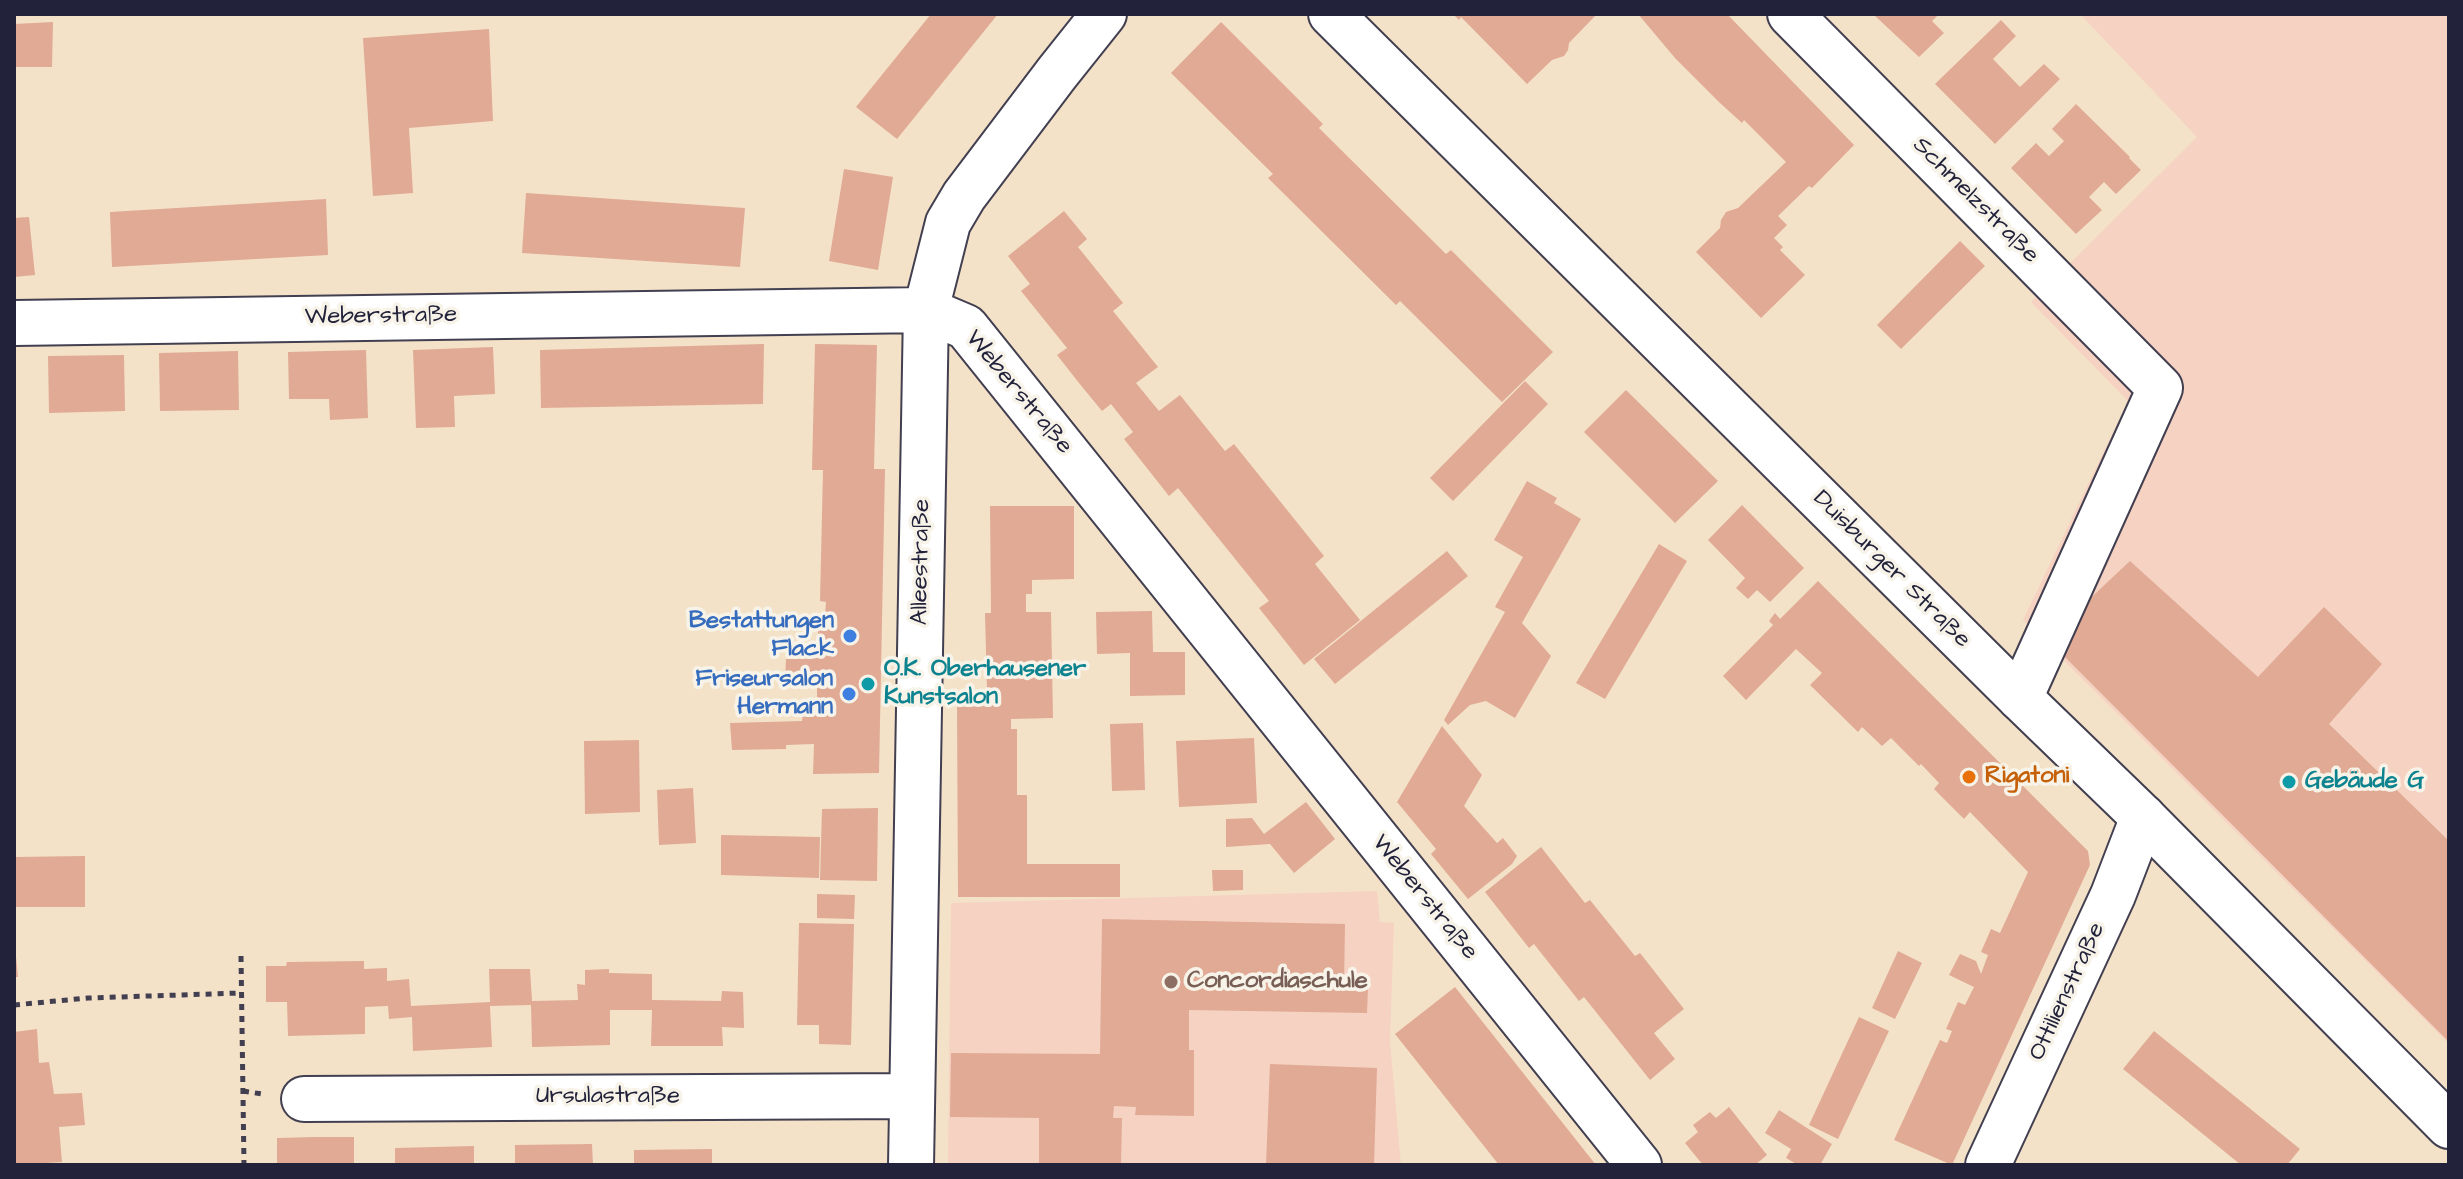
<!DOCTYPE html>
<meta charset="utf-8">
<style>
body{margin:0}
#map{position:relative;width:2463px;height:1179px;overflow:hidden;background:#f4e2c8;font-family:"Architects Daughter",sans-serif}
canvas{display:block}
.frame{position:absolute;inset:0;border:16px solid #22223b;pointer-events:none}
</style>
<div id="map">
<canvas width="2463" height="1179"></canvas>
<div class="frame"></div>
</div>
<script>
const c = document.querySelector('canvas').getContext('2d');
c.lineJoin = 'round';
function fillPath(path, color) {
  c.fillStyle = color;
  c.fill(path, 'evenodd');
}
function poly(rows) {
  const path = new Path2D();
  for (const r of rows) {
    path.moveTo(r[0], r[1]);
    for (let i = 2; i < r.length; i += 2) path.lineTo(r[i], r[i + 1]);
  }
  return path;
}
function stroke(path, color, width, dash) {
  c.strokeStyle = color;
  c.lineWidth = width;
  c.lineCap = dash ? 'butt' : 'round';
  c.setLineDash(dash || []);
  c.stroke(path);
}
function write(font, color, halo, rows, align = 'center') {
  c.font = font + ' "Architects Daughter",sans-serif';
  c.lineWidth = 7;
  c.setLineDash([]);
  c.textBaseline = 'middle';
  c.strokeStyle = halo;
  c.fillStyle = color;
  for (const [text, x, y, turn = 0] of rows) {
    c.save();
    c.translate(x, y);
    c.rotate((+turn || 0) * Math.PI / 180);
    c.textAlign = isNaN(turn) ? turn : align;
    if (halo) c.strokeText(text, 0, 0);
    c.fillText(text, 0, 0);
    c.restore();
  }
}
fillPath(poly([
 [2080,14,2449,14,2449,1044,2023,620,2128,401,2031,302,2197,137],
 [1377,891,1380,922,1394,923,1390,1041,1401,1165,948,1165,951,903]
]), '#f6d2c3');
fillPath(poly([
 [931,14,998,14,897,139,856,107],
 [1453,14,1544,14,1547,16,1549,14,1597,14,1569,43,1568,50,1564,56,1552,60,1527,84,1461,17,1459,20],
 [1638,14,1727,14,1854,145,1812,188,1809,186,1778,216,1787,225,1774,238,1783,247,1780,250,1805,275,1761,318,1696,252,1720,228,1721,220,1726,212,1738,208,1786,162,1744,120,1742,123,1720,103,1675,58],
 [1873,14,1939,14,1932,21,1944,33,1919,57],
 [2001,20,2016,36,1993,59,2020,87,2044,64,2060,79,1995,144,1935,84],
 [53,22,52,67,14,67,14,24],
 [1221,22,1323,124,1319,128,1446,254,1451,250,1553,352,1502,402,1400,301,1396,305,1268,178,1273,174,1171,73],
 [489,29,493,121,409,128,413,193,373,196,363,38],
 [2076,104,2130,157,2129,158,2141,170,2116,194,2104,182,2089,197,2102,210,2076,234,2011,168,2036,143,2049,156,2064,141,2052,129],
 [844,169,893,177,878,270,829,261],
 [526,193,745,208,740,267,522,253],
 [326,199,328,255,112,267,110,212],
 [1064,211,1087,239,1078,247,1123,303,1113,311,1158,367,1136,383,1159,411,1180,395,1225,451,1234,444,1324,556,1315,564,1360,620,1304,665,1259,608,1269,601,1178,488,1169,496,1124,439,1133,432,1111,404,1102,411,1079,383,1057,355,1067,348,1021,291,1030,284,1008,256],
 [29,217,35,275,14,277,14,218],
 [1960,241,1985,266,1901,349,1877,325],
 [764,344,763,404,541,408,540,350],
 [815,344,877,345,874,469,885,469,879,773,813,774,814,744,786,745,786,749,732,750,730,723,802,721,803,712,809,712,817,705,817,683,811,675,805,681,785,682,786,659,818,658,818,615,825,615,826,602,820,601,823,470,812,470],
 [493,347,495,394,454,396,455,427,416,428,413,350],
 [366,350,368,418,330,420,329,399,289,399,288,352],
 [238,351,239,410,160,411,159,353],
 [124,355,125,411,49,413,48,356],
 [1525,381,1548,404,1453,501,1430,478],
 [1626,390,1718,481,1675,523,1584,432],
 [1527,481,1557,498,1554,503,1581,519,1522,623,1551,656,1515,718,1486,701,1470,705,1448,725,1444,720,1505,612,1495,607,1523,557,1494,540],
 [1742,505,1804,568,1770,602,1757,590,1748,599,1736,588,1745,578,1708,540],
 [990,506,1074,506,1074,579,1032,580,1032,594,1026,594,1026,612,1051,612,1053,718,1011,719,1011,729,1017,729,1017,795,1027,795,1027,864,1120,864,1120,897,958,897,957,705,991,705,990,692,987,691,985,613,991,613],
 [1659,544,1687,561,1605,699,1576,683],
 [1447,551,1468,576,1335,684,1314,659],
 [2130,561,2258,677,2324,607,2382,664,2329,724,2449,841,2449,1042,2047,639],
 [1818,581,2088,851,2090,865,1952,1165,1894,1140,1940,1040,1947,1043,1952,1031,1946,1029,1958,1002,1965,1005,1974,987,1949,975,1960,954,1976,961,1981,974,1988,955,1981,952,1991,929,2000,933,2028,872,1970,812,1964,819,1934,789,1939,783,1921,764,1919,766,1891,738,1882,746,1862,727,1858,732,1810,685,1822,673,1796,649,1746,700,1723,676,1773,625,1769,621,1775,613,1780,619],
 [1152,611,1153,652,1185,652,1185,695,1130,696,1130,653,1097,654,1096,612],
 [1143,723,1145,790,1112,791,1110,724],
 [1442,726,1482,775,1464,806,1497,843,1503,838,1517,856,1512,864,1468,899,1431,854,1436,849,1397,802],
 [1254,738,1257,803,1179,807,1176,741],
 [639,740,640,812,585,814,584,741],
 [693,788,696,843,659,845,657,790],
 [1306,802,1335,839,1294,873,1270,844,1226,847,1226,819,1252,818,1264,834],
 [878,808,877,881,820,880,822,809],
 [721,835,820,837,819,878,721,875],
 [1541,847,1585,903,1590,900,1635,956,1640,953,1684,1009,1654,1033,1675,1059,1650,1080,1584,997,1579,1001,1534,944,1529,948,1485,892],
 [85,856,85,907,14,907,14,857],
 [1212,870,1243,870,1243,890,1213,891],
 [817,894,855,895,854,919,817,918],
 [1102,919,1345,924,1344,987,1368,988,1367,1013,1189,1010,1189,1050,1194,1050,1194,1116,1135,1115,1136,1107,1114,1106,1113,1118,1122,1118,1121,1165,1039,1165,1039,1118,950,1117,951,1053,1100,1054],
 [799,923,854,924,851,1045,819,1044,819,1025,797,1025],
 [1898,951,1922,963,1895,1019,1872,1008],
 [14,956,16,956,18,977,14,977],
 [364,961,364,969,387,968,387,981,409,979,411,1006,490,1002,489,969,530,969,532,1001,578,1000,577,984,585,985,585,970,609,969,609,973,652,974,652,1000,721,1001,722,991,743,992,744,1028,722,1027,723,1046,651,1046,652,1010,610,1010,610,1045,532,1047,531,1005,490,1006,492,1047,413,1051,412,1017,389,1019,388,1006,365,1007,365,1034,288,1036,287,1002,266,1002,266,966,286,966,287,962],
 [1455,987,1596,1165,1499,1165,1395,1034],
 [1859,1017,1889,1031,1838,1139,1809,1125],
 [37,1029,39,1063,49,1062,54,1094,82,1093,85,1125,59,1127,62,1162,14,1165,14,1032],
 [2154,1031,2300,1149,2287,1165,2241,1165,2123,1069],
 [1270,1064,1377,1068,1374,1165,1266,1165],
 [1729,1107,1767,1155,1755,1165,1703,1165,1685,1143,1698,1132,1693,1125,1710,1112,1716,1118],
 [1779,1110,1832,1144,1820,1165,1798,1165,1786,1158,1791,1149,1765,1133],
 [316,1137,354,1137,354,1165,277,1165,277,1138],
 [592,1144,593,1165,515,1165,515,1145],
 [474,1146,474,1165,395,1165,395,1148],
 [712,1149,712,1165,634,1165,634,1150]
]), '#e0aa95');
const minor = poly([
 [1790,14,2160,388,2020,698],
 [14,323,926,310,966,327,1639,1165],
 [304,1099,912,1096],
 [911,1165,926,310,948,223,964,196,1057,73,1104,14],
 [1988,1165,2113,895,2143,817]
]);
const secondary = poly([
 [1331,14,2020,698,2143,817,2449,1126]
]);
stroke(minor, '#423f50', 48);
stroke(secondary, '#423f50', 48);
stroke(poly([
 [241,956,244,1165],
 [14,1005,88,998,241,993],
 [243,1091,262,1094]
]), '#423f50', 5, [6, 6]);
stroke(minor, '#fff', 44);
stroke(secondary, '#fff', 44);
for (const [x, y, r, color] of [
 [850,636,8,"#3f7fe0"],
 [868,684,8,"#0f9aa8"],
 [849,694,8,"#3f7fe0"],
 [1969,777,8,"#e8710a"],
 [2289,782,8,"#0f9aa8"],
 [1171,982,8,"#8d6e63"]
]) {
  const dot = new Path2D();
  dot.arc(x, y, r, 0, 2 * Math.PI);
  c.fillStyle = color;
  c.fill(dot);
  stroke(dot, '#f7f3e8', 3);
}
write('24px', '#22223b', '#f7f3e8', [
 ["Schmelzstraße",1975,201,45],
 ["Weberstraße",381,317,-1],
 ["Weberstraße",1018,393,50],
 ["Alleestraße",922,562,-89],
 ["Duisburger Straße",1891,570,45],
 ["Weberstraße",1424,898,51],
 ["Ottilienstraße",2068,992,-65],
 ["Ursulastraße",608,1097]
]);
write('bold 24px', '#366cbe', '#f7f3e8', [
 ["Bestattungen",834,622],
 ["Flack",834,650],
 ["Friseursalon",833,680],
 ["Hermann",833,708]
], 'right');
write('bold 24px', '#0d838f', '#f7f3e8', [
 ["O.K. Oberhausener",884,670],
 ["Kunstsalon",884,698],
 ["Gebäude G",2305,782]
], 'left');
write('bold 24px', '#c56008', '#f7f3e8', [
 ["Rigatoni",1985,777]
], 'left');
write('bold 24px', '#785e54', '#f7f3e8', [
 ["Concordiaschule",1187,982]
], 'left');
</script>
